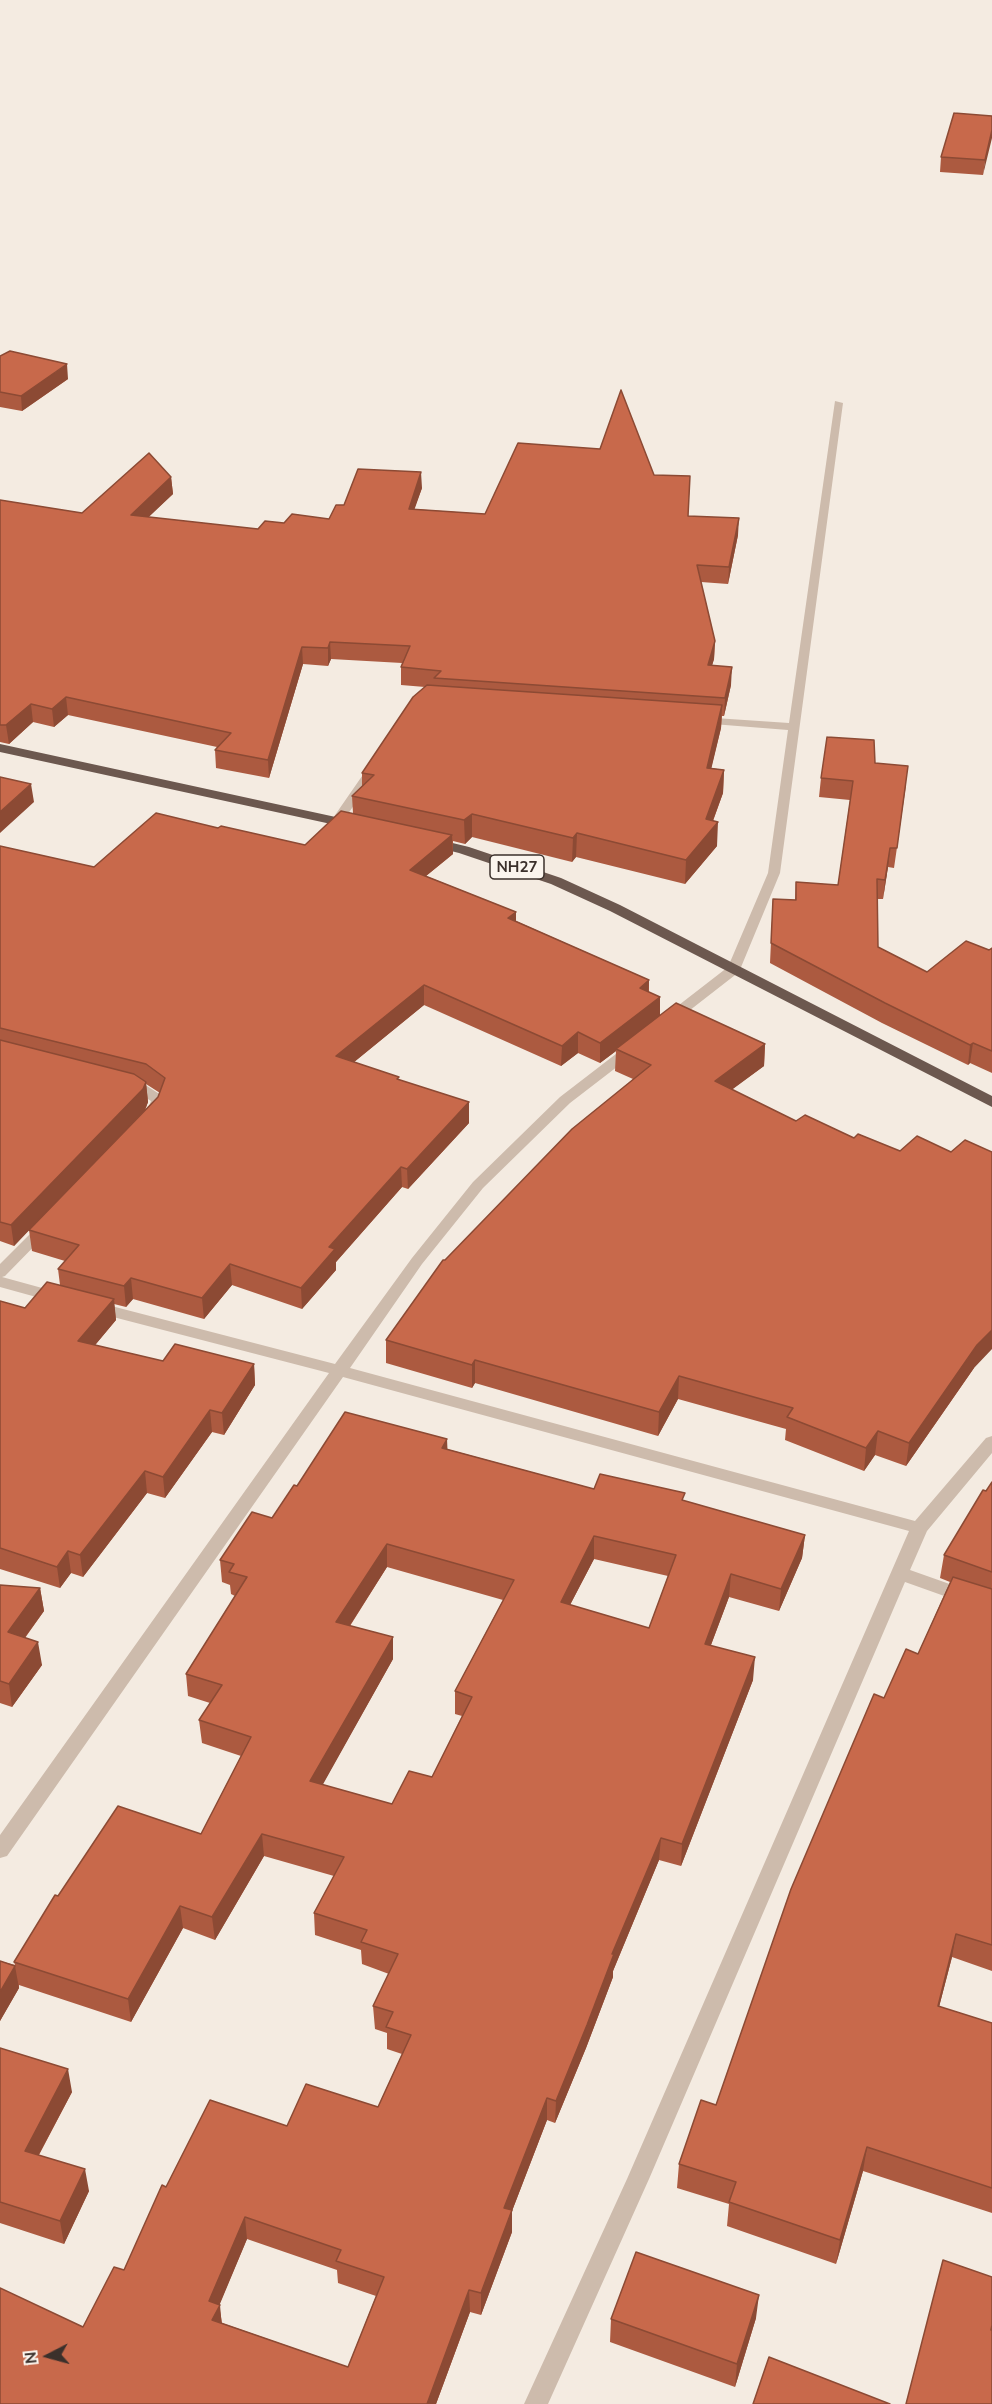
<!DOCTYPE html>
<style>
body{margin:0}
#map{position:relative;width:992px;height:2404px;overflow:hidden;background:#f4ebe1;font-family:Mulish,sans-serif}
canvas{display:block}
.north{position:absolute;left:18px;top:2326px;width:60px;height:60px;-webkit-text-stroke:4px #fbf5ee;paint-order:stroke;rotate:264deg;font-size:16px;font-weight:700;line-height:24px;text-align:center;color:#3b302b}
.north::after{content:'';display:block;margin:auto;width:21px;height:27px;background:#3b302b;clip-path:polygon(50% 0,100% 100%,50% 72%,0 100%)}
</style>
<div id="map">
<canvas width="992" height="2404"></canvas>
<div class="north">N</div>
</div>
<script>
const c = document.querySelector('canvas').getContext('2d');
c.lineJoin = 'round';
function poly(rows) {
  const path = new Path2D();
  for (const r of rows) {
    path.moveTo(r[0], r[1]);
    for (let i = 2; i < r.length; i += 2) path.lineTo(r[i], r[i + 1]);
  }
  return path;
}
function fillPath(path, color) {
  c.fillStyle = color;
  c.fill(path, 'evenodd');
}
function stroke(path, color, width, dash) {
  c.strokeStyle = color;
  c.lineWidth = width;
  c.lineCap = dash ? 'butt' : 'round';
  c.setLineDash(dash || []);
  c.stroke(path);
}
function write(font, color, halo, rows, align = 'center') {
  c.font = font + ' Mulish,sans-serif';
  c.lineWidth = 4.5;
  c.setLineDash([]);
  c.textBaseline = 'middle';
  c.strokeStyle = halo;
  c.fillStyle = color;
  for (const [text, x, y, turn = 0] of rows) {
    c.save();
    c.translate(x, y);
    c.rotate((+turn || 0) * Math.PI / 180);
    c.textAlign = isNaN(turn) ? turn : align;
    if (halo) c.strokeText(text, 0, 0);
    c.fillText(text, 0, 0);
    c.restore();
  }
}
fillPath(poly([
 [835,401,843,403,780,873,739,972,676,1021,666,1021,664,1018,666,1015,728,967,768,873,788,730,700,723,694,720,700,717,789,723,835,401],
 [373,765,379,769,341,824,333,824,333,818,369,766,373,765],
 [630,1046,637,1050,635,1053,570,1103,483,1188,422,1264,350,1368,915,1521,986,1438,992,1436,992,1453,927,1531,910,1570,992,1599,992,1613,905,1582,649,2179,548,2404,524,2404,627,2179,909,1531,343,1377,7,1856,0,1858,0,1835,329,1373,90,1311,88,1307,90,1303,96,1302,335,1364,412,1258,473,1182,560,1097,625,1047,630,1046],
 [128,1082,147,1086,164,1097,166,1100,158,1117,148,1117,146,1114,151,1101,137,1092,123,1089,121,1086,123,1083,128,1082],
 [45,1222,53,1227,50,1230,5,1276,2,1277,64,1294,66,1298,58,1303,0,1287,0,1264,40,1224,45,1222]
]), '#cdbbac');
fillPath(poly([
 [0,744,354,821,361,825,354,829,0,752,0,744],
 [432,838,469,847,561,878,620,905,992,1096,992,1107,610,911,551,884,459,853,427,845,425,842,432,838]
]), '#6c584f');
fillPath(poly([
 [992,116,983,175,940,172,941,157],
 [0,356,68,379,22,411,0,407],
 [654,475,688,516,738,535,728,584,701,582,715,641,714,659,712,665,731,685,724,716,722,716,721,728,711,768,724,770,723,793,713,821,717,846,685,884,576,857,572,862,472,837,465,844,453,841,453,854,426,876,516,912,516,921,649,980,649,992,660,1015,765,1044,764,1066,732,1089,974,1368,906,1466,875,1455,864,1471,785,1440,786,1429,678,1399,658,1436,475,1383,472,1388,386,1363,386,1340,445,1260,633,1079,615,1071,616,1051,600,1063,578,1053,561,1066,424,1005,354,1062,399,1080,469,1102,469,1123,408,1189,402,1187,336,1262,336,1270,302,1309,232,1285,204,1319,133,1299,126,1307,114,1304,116,1320,95,1345,163,1361,254,1364,255,1385,224,1435,212,1432,165,1498,147,1493,83,1577,71,1573,60,1588,0,1569,0,1301,25,1308,60,1285,58,1269,65,1261,32,1251,29,1230,14,1246,0,1241,0,846,94,867,218,828,305,845,353,813,352,796,362,786,362,773,425,687,401,685,401,667,402,663,331,659,328,666,303,664,269,778,216,768,215,750,217,747,68,715,54,727,33,722,9,744,0,742,0,500,82,513,171,477,173,494,148,517,258,529,284,523,329,519,344,505,422,488,414,509,485,514],
 [146,1084,160,1093,158,1097,145,1110,148,1102],
 [875,763,906,785,894,868,888,867,883,899,877,899,878,947,927,972,989,950,992,948,992,1073,970,1063,968,1065,882,1023,770,963,773,899,795,900,796,882,838,885,850,800,819,797,821,778],
 [447,1439,447,1449,594,1489,684,1501,805,1535,802,1558,779,1611,729,1597,711,1645,753,1680,681,1866,659,1860,613,1971,613,1977,586,2048,555,2123,547,2120,512,2211,512,2232,481,2315,470,2312,436,2404,0,2404,83,2327,124,2270,166,2187,287,2126,378,2107,402,2054,387,2049,387,2033,375,2029,373,2006,389,1974,362,1964,361,1950,315,1935,314,1913,334,1876,264,1856,215,1940,183,1928,131,2022,19,1985,19,1988,0,2021,0,1961,15,1965,14,1962,58,1896,201,1834,241,1756,202,1743,199,1720,210,1703,188,1696,186,1674,235,1596,231,1594,230,1585,222,1582,220,1560,272,1518,297,1486],
 [594,1559,668,1576,649,1628,570,1605],
 [387,1567,503,1600,455,1691,455,1714,462,1716,432,1777,392,1804,322,1785,393,1659,393,1637,350,1626],
 [247,2239,337,2270,338,2283,376,2296,348,2367,222,2323,219,2305],
 [992,1482,992,1971,952,1957,939,2007,992,2023,992,2213,863,2171,836,2264,727,2226,729,2204,677,2188,679,2164,716,2105,884,1698,918,1654,950,1582,940,1578,944,1555],
 [0,1585,40,1588,44,1611,25,1638,42,1665,12,1707,0,1703],
 [0,2048,72,2092,39,2155,89,2191,64,2244,0,2223],
 [756,2318,735,2387,610,2342,611,2319]
]), '#ac5a40');
fillPath(poly([
 [992,130,992,138,983,175,985,160],
 [67,364,68,379,22,411,21,396],
 [421,472,422,488,409,525,409,509],
 [171,477,173,494,133,532,131,515],
 [739,518,738,535,728,584,729,567],
 [715,641,714,659,707,683,708,665],
 [330,642,331,659,328,666,328,648],
 [302,647,303,664,269,778,268,760],
 [732,667,731,685,724,716,725,698],
 [66,697,68,715,54,727,52,709],
 [31,704,33,722,9,744,6,725],
 [722,705,721,728,706,791,707,768],
 [724,770,723,793,708,834,718,822,717,846,685,884,686,860,706,819],
 [31,784,34,802,0,833,0,812],
 [472,814,472,837,465,844,464,820],
 [577,833,576,857,572,862,573,838],
 [452,835,453,854,410,889,410,870],
 [890,848,888,867,883,899,885,880],
 [516,912,516,932,508,918],
 [649,980,648,1000,640,988],
 [424,985,424,1005,337,1076,336,1056],
 [660,997,660,1017,616,1049,616,1051,600,1063,600,1043],
 [578,1032,578,1053,561,1066,562,1046],
 [973,1043,970,1063,968,1065,970,1045],
 [765,1044,764,1066,714,1103,715,1081],
 [146,1082,148,1102,145,1110,14,1246,11,1225],
 [469,1102,469,1123,408,1189,407,1169],
 [401,1167,402,1187,336,1262,336,1270,302,1309,301,1288,329,1247],
 [230,1264,232,1285,204,1319,202,1298],
 [131,1278,133,1299,126,1307,124,1286],
 [114,1299,116,1320,81,1362,78,1341],
 [992,1330,992,1349,974,1368,906,1466,909,1443,977,1345],
 [475,1360,475,1383,472,1388,472,1365],
 [254,1364,255,1385,224,1435,222,1413],
 [679,1376,678,1399,658,1436,659,1412],
 [210,1410,212,1432,165,1498,163,1477],
 [878,1431,875,1455,864,1471,866,1448],
 [447,1439,448,1461,442,1448],
 [145,1471,147,1493,83,1577,80,1555],
 [805,1535,802,1558,779,1611,781,1589],
 [594,1536,594,1559,560,1624,561,1602],
 [387,1544,387,1567,338,1644,336,1622],
 [68,1551,71,1573,60,1588,57,1567],
 [731,1574,729,1597,703,1666,705,1644],
 [40,1588,44,1611,12,1655,8,1632],
 [393,1637,393,1659,312,1804,310,1781],
 [38,1642,42,1665,12,1707,9,1684],
 [755,1657,753,1680,681,1866,682,1844],
 [262,1834,264,1856,215,1940,212,1917],
 [661,1838,659,1860,613,1971,613,1977,586,2048,555,2123,556,2101,612,1954],
 [180,1906,183,1928,131,2022,128,1999],
 [956,1934,952,1957,933,2030,938,2006],
 [15,1966,19,1988,0,2021,0,1992],
 [68,2069,72,2092,29,2173,25,2151],
 [547,2098,547,2120,512,2211,512,2232,481,2315,481,2293,504,2208],
 [867,2147,863,2171,836,2264,840,2240],
 [85,2169,89,2191,64,2244,60,2221],
 [245,2217,247,2239,217,2311,220,2305,222,2327,215,2342,209,2301],
 [469,2290,470,2312,436,2404,427,2404],
 [759,2295,756,2318,735,2387,737,2364]
]), '#8c4a34');
const building = poly([
 [954,113,992,116,992,130,985,160,941,157,954,113],
 [10,351,67,364,21,396,0,392,0,356,10,351],
 [621,390,654,475,690,476,688,516,739,518,729,567,697,565,715,641,708,665,732,667,725,698,434,678,441,671,401,667,410,646,330,642,328,648,302,647,268,760,215,750,231,733,66,697,52,709,31,704,6,725,0,725,0,500,82,513,149,453,171,477,131,515,258,529,265,521,284,523,292,514,329,519,336,505,344,505,358,469,421,472,409,509,485,514,518,443,600,449,621,390],
 [427,685,722,705,707,768,724,770,706,819,718,822,686,860,577,833,573,838,472,814,464,820,352,796,374,775,362,773,413,697,427,685],
 [827,737,874,740,875,763,908,766,897,848,890,848,885,880,877,879,878,947,927,972,966,941,989,950,992,948,992,1051,973,1043,970,1045,885,1003,771,943,773,899,796,900,796,882,838,885,853,781,821,778,827,737],
 [0,777,31,784,0,812,0,777],
 [341,811,452,835,410,870,516,912,508,918,649,980,640,988,660,997,600,1043,578,1032,562,1046,424,985,336,1056,399,1077,397,1079,469,1102,407,1169,401,1167,329,1247,335,1249,301,1288,230,1264,202,1298,131,1278,124,1286,58,1269,79,1245,29,1230,158,1097,165,1078,146,1064,0,1028,0,846,94,867,156,813,218,828,221,826,305,845,341,811],
 [676,1003,765,1044,715,1081,796,1121,805,1115,854,1138,858,1134,900,1151,917,1136,951,1152,965,1140,992,1152,992,1330,977,1345,909,1443,878,1431,866,1448,787,1417,793,1408,679,1376,659,1412,475,1360,472,1365,386,1340,443,1260,445,1260,572,1129,651,1065,616,1049,676,1003],
 [0,1040,134,1074,146,1082,143,1089,11,1225,0,1222,0,1040],
 [47,1282,114,1299,78,1341,163,1361,175,1344,254,1364,222,1413,210,1410,163,1477,145,1471,80,1555,68,1551,57,1567,0,1548,0,1301,25,1308,47,1282],
 [345,1412,447,1439,442,1448,594,1489,600,1474,685,1493,682,1500,805,1535,781,1589,731,1574,705,1644,755,1657,682,1844,661,1838,612,1954,614,1954,587,2025,556,2101,547,2098,504,2208,512,2210,481,2293,469,2290,427,2404,0,2404,0,2288,83,2327,114,2267,124,2270,162,2185,166,2187,210,2100,287,2126,306,2084,378,2107,411,2035,386,2027,393,2012,373,2006,398,1954,361,1942,367,1930,314,1913,344,1857,262,1834,212,1917,180,1906,128,1999,14,1962,55,1895,58,1896,118,1806,201,1834,251,1737,199,1720,222,1685,186,1674,247,1577,229,1572,234,1564,220,1560,252,1512,272,1518,294,1485,297,1486,345,1412],
 [594,1536,676,1555,649,1628,561,1602,594,1536],
 [387,1544,514,1580,455,1691,472,1697,432,1777,409,1771,392,1804,310,1781,393,1637,336,1622,387,1544],
 [245,2217,341,2250,336,2261,384,2277,348,2367,212,2320,220,2305,209,2301,245,2217],
 [992,1482,992,1572,944,1555,983,1490,986,1491,992,1482],
 [953,1577,992,1589,992,1945,956,1934,938,2006,992,2023,992,2188,867,2147,840,2240,729,2202,736,2182,679,2164,701,2100,716,2105,791,1889,874,1694,884,1698,906,1649,918,1654,953,1577],
 [0,1585,40,1588,8,1632,38,1642,9,1684,0,1681,0,1585],
 [0,1961,15,1966,0,1992,0,1961],
 [0,2048,68,2069,25,2151,85,2169,60,2221,0,2202,0,2048],
 [636,2252,759,2295,737,2364,611,2319,636,2252],
 [943,2260,992,2277,992,2325,991,2330,992,2330,992,2404,906,2404,943,2260],
 [769,2357,890,2404,753,2404,769,2357]
]);
fillPath(building, '#c8694b');
stroke(building, '#8c4a34', 1.5);
for (const [x, y, w] of [
 [517,867,54]
]) {
  const box = new Path2D();
  box.roundRect(x - w / 2, y - 12, w, 24, 4.5);
  c.fillStyle = '#fbf5ee';
  c.fill(box);
  stroke(box, '#3b302b', 1.5);
}
write('bold 15px', '#3b302b', null, [
 ["NH27",517,867]
]);
</script>
